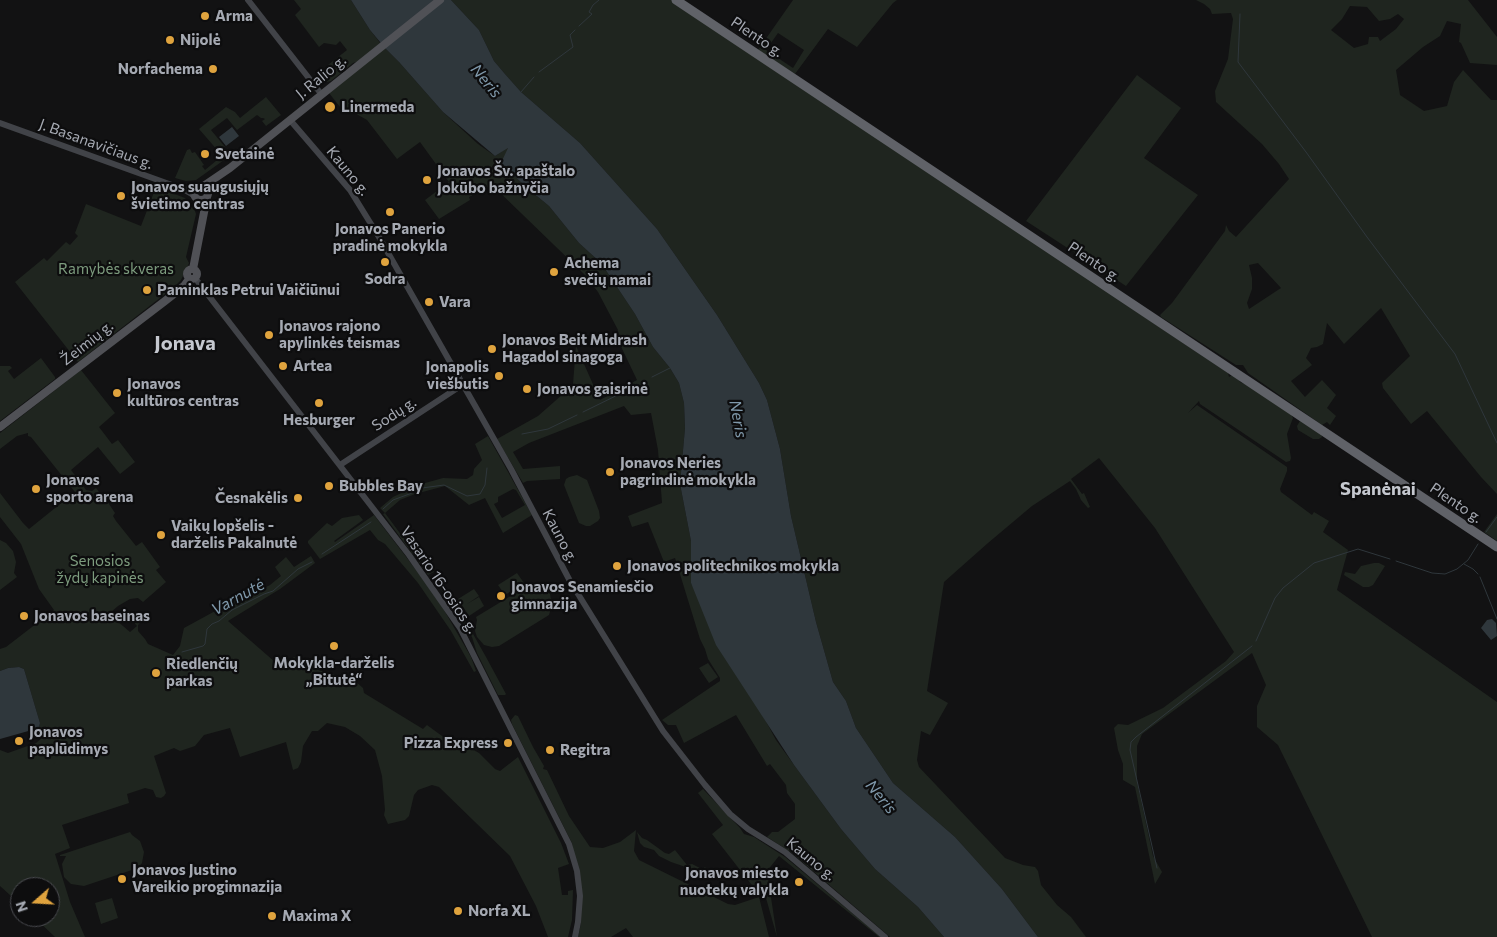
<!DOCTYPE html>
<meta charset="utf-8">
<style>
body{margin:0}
#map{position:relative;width:1497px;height:937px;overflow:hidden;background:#121213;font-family:Commissioner,sans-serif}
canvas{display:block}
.north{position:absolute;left:10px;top:877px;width:50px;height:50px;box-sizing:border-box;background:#0d0d0e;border:1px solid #4a4b50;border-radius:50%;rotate:251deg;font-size:14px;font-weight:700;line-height:20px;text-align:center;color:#a5a9b2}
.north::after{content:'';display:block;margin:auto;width:18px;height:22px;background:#dfa33e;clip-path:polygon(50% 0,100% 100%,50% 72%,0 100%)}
</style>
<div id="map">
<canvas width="1497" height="937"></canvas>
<div class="north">N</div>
</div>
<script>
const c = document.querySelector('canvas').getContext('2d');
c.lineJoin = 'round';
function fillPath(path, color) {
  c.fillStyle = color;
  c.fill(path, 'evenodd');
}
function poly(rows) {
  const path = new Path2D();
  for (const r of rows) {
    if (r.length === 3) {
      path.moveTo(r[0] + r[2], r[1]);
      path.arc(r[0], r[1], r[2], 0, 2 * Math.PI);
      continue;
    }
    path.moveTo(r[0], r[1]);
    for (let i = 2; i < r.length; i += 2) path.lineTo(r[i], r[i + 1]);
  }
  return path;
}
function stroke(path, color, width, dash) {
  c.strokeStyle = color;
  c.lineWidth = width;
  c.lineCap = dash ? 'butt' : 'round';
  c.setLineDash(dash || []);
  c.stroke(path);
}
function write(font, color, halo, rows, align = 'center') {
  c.font = font + ' Commissioner,sans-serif';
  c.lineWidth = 4.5;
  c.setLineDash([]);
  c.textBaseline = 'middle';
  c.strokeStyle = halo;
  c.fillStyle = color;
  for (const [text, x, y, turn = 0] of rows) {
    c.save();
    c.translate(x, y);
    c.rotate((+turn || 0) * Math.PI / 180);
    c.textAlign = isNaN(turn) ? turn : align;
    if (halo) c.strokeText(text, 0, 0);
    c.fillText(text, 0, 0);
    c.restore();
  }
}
fillPath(poly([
 [294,0,351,0,370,30,381,44,360,61,353,63,331,81,321,83,317,81,332,70,328,65,347,50,340,41,336,45,324,43,319,47,295,15,301,9],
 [451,0,672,0,1228,373,1229,377,1232,375,1239,379,1240,382,1250,386,1291,414,1293,418,1287,434,1291,458,1290,461,1286,462,1200,404,1199,401,1188,413,1197,405,1287,467,1287,471,1280,489,1281,492,1312,515,1314,512,1329,521,1323,532,1348,550,1337,590,1497,702,1497,937,1372,937,1278,745,1257,727,1257,706,1266,685,1252,653,1142,734,1137,746,1137,782,1153,856,1162,872,1155,884,1135,787,1123,780,1123,764,1118,750,1114,728,1118,724,1128,725,1163,708,1226,661,1234,652,1155,528,1099,458,1071,479,1082,494,1084,493,1090,507,1088,508,1081,500,1076,489,1070,481,1032,506,988,543,944,582,927,691,948,703,930,735,921,731,917,760,919,767,1005,858,1023,865,1035,867,1038,871,1041,885,1057,905,1071,917,1086,937,1038,937,1002,889,955,837,893,783,856,728,846,701,833,682,816,622,791,516,780,449,767,400,759,383,717,315,657,229,580,143,521,92,505,74,494,61,479,30],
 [793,0,897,0,893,3,857,47,828,29,795,74,758,50],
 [778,33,804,50,793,68,766,50],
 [1196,0,1468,0,1497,37,1497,65,1470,63,1461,43,1459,42,1461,24,1447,21,1440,36,1423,47,1396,70,1400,95,1424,111,1447,106,1454,82,1463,70,1491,100,1497,100,1497,494,1481,477,1427,411,1411,424,1383,388,1382,383,1410,356,1381,308,1344,344,1327,323,1323,344,1317,347,1311,348,1306,358,1312,365,1291,381,1305,397,1322,380,1336,395,1327,408,1336,416,1330,425,1327,422,1322,425,1248,373,1243,365,1236,365,1161,317,1160,315,1172,303,1225,231,1226,225,1229,231,1236,237,1289,179,1279,164,1262,144,1216,102,1215,91,1228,59,1233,19,1231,13,1212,14,1210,9,1204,4],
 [1350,6,1367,7,1379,21,1390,19,1398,14,1404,19,1396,29,1380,41,1378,37,1369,37,1368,44,1354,48,1331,30,1342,19],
 [1258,263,1281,288,1249,309,1247,303,1252,289,1252,278,1249,265],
 [385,48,399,62,443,112,478,144,495,156,509,147,505,167,526,187,549,206,579,243,601,263,635,314,653,347,670,368,679,383,684,403,685,428,680,484,691,541,691,583,776,740,794,765,841,829,875,869,918,907,944,937,890,937,792,853,767,837,772,832,778,832,795,819,795,804,787,793,786,785,770,764,767,766,736,715,684,743,676,725,668,725,662,720,720,681,720,678,708,659,705,649,700,639,675,558,664,562,648,522,632,527,628,516,662,503,658,450,651,413,631,415,624,406,529,443,513,452,523,469,560,466,560,479,527,481,523,483,497,439,538,416,571,387,573,384,576,346,600,400,637,380,616,336,618,330,598,292,584,274,492,185,469,197,470,200,439,219,425,200,449,182,420,142,397,159,367,120,344,107,340,107,329,93],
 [1137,75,1181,108,1144,158,1198,195,1126,286,1026,221],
 [266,97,281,115,266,126,262,121,265,119,263,118,261,118,257,115,237,130,227,118,211,130,225,147,219,152,199,129,226,107,235,112,240,118],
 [190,149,192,153,195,152,204,165,202,166,205,170,228,151,231,155,196,180,186,181,175,178,187,150],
 [156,187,185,198,194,208,196,214,186,257,189,263,185,272,181,280,174,287,78,362,15,282,44,258,47,261,66,242,70,245,78,236,75,233,86,204,141,226],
 [41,358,55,377,55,379,0,421,0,366,10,366,12,368,8,371,14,379],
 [81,370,115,413,99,427,112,444,118,440,135,462,120,474,98,447,71,470,86,490,92,491,96,488,100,493,101,492,115,513,113,516,116,521,136,546,142,542,160,567,156,570,166,582,143,602,138,598,130,599,118,606,110,613,117,619,116,620,130,632,137,626,133,621,136,614,142,621,138,625,138,631,145,639,148,644,173,655,180,646,184,628,217,610,253,585,258,591,270,585,281,576,275,567,286,557,294,567,311,556,315,563,280,589,228,621,283,669,294,657,302,665,355,681,363,688,364,693,423,729,427,725,457,747,461,743,479,753,495,769,500,771,518,757,561,843,569,864,558,868,562,895,568,895,568,891,573,890,572,920,568,937,548,937,536,906,510,856,439,787,432,785,418,790,414,795,409,816,405,820,388,824,384,815,385,810,382,776,375,750,360,736,345,727,327,723,318,731,312,731,303,746,301,762,298,768,293,770,286,742,240,757,230,728,204,735,195,746,180,751,174,748,154,756,166,793,164,796,161,798,156,797,153,790,145,788,127,794,129,803,62,825,70,848,55,854,70,902,85,937,55,937,34,917,50,917,50,887,20,887,20,904,0,886,0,750,8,753,36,743,43,737,39,728,40,723,24,669,19,667,8,668,0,671,0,649,6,647,54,610,39,589,21,544,0,517,0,493,23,523,29,529,75,492,31,437,28,436,28,433,17,436,0,449,0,433],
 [1300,421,1321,434,1322,437,1319,439,1313,439,1298,430,1297,426],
 [488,436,532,515,503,533,485,498,469,505,445,486,415,494,400,500,385,513,416,555,421,552,434,572,428,575,383,514,385,513,380,508,393,497,418,485,443,478,467,479,473,475,474,469,482,460,475,444],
 [513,489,516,490,525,505,502,518,494,504,498,502,498,497],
 [577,475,587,480,599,511,600,518,598,521,590,526,586,526,579,523,564,485,566,479,569,477],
 [1497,514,1497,541,1484,532],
 [359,515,363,520,334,541,335,542,374,515,423,579,444,610,471,657,476,671,474,672,451,631,418,583,385,544,378,540,370,530,320,559,308,543,308,541,327,523,332,526,342,518],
 [0,540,6,543,13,551,16,562,14,573,17,577,0,590],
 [1374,563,1379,563,1385,566,1373,585,1369,587,1363,587,1344,575,1345,572,1355,574,1361,566],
 [517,573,524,583,505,595,498,585],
 [437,576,459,609,486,657,506,694,505,695,498,695,477,653,472,637,434,579],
 [532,583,534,586,542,588,550,594,552,605,549,615,499,646,492,647,484,645,477,637,475,631,477,620,476,617],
 [474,589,479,596,467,604,479,597,484,606,469,616,458,599],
 [708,663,718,677,709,683,699,668],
 [515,715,518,716,533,747,544,766,543,769,547,770,569,816,590,847,603,848,620,842,636,830,634,851,639,860,728,904,735,905,759,897,769,937,633,937,626,928,611,937,578,937,581,923,572,843,512,724,511,720],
 [703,789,740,828,744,834,754,837,785,857,881,937,879,937,779,856,767,871,777,937,764,891,758,893,712,834,723,825,698,793],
 [130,832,132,835,140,841,144,852,142,863,138,868,84,886,71,884,64,877,62,864,66,856,60,856,60,855],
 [637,832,642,838,647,840,665,853,669,854,675,850,687,865,692,864,702,869,705,867,709,872,709,875,671,862,659,856,654,850,644,847,640,843],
 [112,898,118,918,101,924,95,903]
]), '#1f251f');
fillPath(poly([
 [351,0,451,0,479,30,494,61,505,74,521,92,580,143,657,229,717,315,759,383,767,400,780,449,791,516,816,622,833,682,846,701,856,728,893,783,955,837,1002,889,1038,937,944,937,918,907,875,869,841,829,794,765,716,645,691,583,691,541,680,484,685,428,684,403,679,383,670,368,653,347,635,314,601,263,579,243,549,206,526,187,505,167,500,165,508,148,495,156,443,112,399,62,385,48,370,30],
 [232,127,239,136,226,146,219,137],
 [1492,619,1496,623,1497,636,1491,640,1481,628,1487,620],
 [19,667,24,669,40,723,39,728,0,739,0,671,8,668]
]), '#2f373c');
stroke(poly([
 [1240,14,1238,62,1306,152,1367,237,1455,354,1497,443],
 [579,26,592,14,589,12,593,5,599,0],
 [539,72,573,47,570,35,575,30],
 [521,92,534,77],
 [652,377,672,367],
 [583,412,636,386],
 [522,434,548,429,577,415],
 [383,509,393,500,412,493,422,488,444,485,467,496,480,494,485,485,487,468],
 [1486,532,1497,517],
 [322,554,371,522],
 [1396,561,1432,573,1445,574,1457,569,1468,560,1478,544],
 [1464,564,1473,569,1478,574],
 [1480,577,1497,619],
 [1256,641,1275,598,1283,588,1314,563,1358,549,1390,559],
 [182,652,203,646,205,644,207,629,212,624,219,621,232,610,264,594,273,591,298,569,312,562],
 [1157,868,1130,750,1131,742,1136,737,1252,646]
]), '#2f373c', 1);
stroke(poly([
 [248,0,322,95],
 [290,120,350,190,379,237,511,469,570,581,663,731,705,785,730,814,748,829,785,852,885,937],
 [0,123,183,189,195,196],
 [184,189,197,188],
 [195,278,409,555,460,628,569,844,577,871,580,896,578,922,575,937],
 [340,465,462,385]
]), '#414348', 6);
stroke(poly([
 [201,193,7],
 [202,187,230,168,440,0],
 [192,274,5],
 [193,269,207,197],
 [0,427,165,301,184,286,189,279]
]), '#505156', 8);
stroke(poly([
 [676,0,1497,547]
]), '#606268', 9);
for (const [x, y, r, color] of [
 [205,16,5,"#dfa33e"],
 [170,40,5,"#dfa33e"],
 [213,69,5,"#dfa33e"],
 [330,107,6,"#dfa33e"],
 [205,154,5,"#dfa33e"],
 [427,180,5,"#dfa33e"],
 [121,196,5,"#dfa33e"],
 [390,212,5,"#dfa33e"],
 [385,262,5,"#dfa33e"],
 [554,272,5,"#dfa33e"],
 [147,290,5,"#dfa33e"],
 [429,302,5,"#dfa33e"],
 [269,335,5,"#dfa33e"],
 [492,349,5,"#dfa33e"],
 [283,366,5,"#dfa33e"],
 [499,376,5,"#dfa33e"],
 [527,389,5,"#dfa33e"],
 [117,393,5,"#dfa33e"],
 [319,403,5,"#dfa33e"],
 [610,472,5,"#dfa33e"],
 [329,486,5,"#dfa33e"],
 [36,489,5,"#dfa33e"],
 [298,498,5,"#dfa33e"],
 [161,535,5,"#dfa33e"],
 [617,566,5,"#dfa33e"],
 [501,596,5,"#dfa33e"],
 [24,616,5,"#dfa33e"],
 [334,646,5,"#dfa33e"],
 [156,673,5,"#dfa33e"],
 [19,741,5,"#dfa33e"],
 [508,743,5,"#dfa33e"],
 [550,750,5,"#dfa33e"],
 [122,879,5,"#dfa33e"],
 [799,882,5,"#dfa33e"],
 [458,911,5,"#dfa33e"],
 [272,916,5,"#dfa33e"]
]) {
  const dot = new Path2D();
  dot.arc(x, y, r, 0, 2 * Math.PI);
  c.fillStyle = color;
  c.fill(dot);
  stroke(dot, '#0d0d0e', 2);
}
write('bold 15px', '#a5a9b2', '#0d0d0e', [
 ["Arma",215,16],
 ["Nijolė",180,40],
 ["Norfachema",203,69,"right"],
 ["Linermeda",341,107],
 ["Svetainė",215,154],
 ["Jonavos Šv. apaštalo",437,171],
 ["Jokūbo bažnyčia",437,188],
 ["Jonavos suaugusiųjų",131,187],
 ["švietimo centras",131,204],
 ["Jonavos Panerio",390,229,"center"],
 ["pradinė mokykla",390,246,"center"],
 ["Achema",564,263],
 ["svečių namai",564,280],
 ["Sodra",385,279,"center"],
 ["Paminklas Petrui Vaičiūnui",157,290],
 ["Vara",439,302],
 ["Jonavos rajono",279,326],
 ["apylinkės teismas",279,343],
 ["Jonavos Beit Midrash",502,340],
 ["Hagadol sinagoga",502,357],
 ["Artea",293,366],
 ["Jonapolis",489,367,"right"],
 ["viešbutis",489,384,"right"],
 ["Jonavos",127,384],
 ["kultūros centras",127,401],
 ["Jonavos gaisrinė",537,389],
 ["Hesburger",319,420,"center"],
 ["Jonavos Neries",620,463],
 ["pagrindinė mokykla",620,480],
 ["Jonavos",46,480],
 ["sporto arena",46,497],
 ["Bubbles Bay",339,486],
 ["Česnakėlis",288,498,"right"],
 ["Vaikų lopšelis -",171,526],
 ["darželis Pakalnutė",171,543],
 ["Jonavos politechnikos mokykla",627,566],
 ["Jonavos Senamiesčio",511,587],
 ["gimnazija",511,604],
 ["Jonavos baseinas",34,616],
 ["Mokykla-darželis",334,663,"center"],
 ["„Bitutė“",334,680,"center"],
 ["Riedlenčių",166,664],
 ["parkas",166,681],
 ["Jonavos",29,732],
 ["paplūdimys",29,749],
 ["Pizza Express",498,743,"right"],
 ["Regitra",560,750],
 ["Jonavos Justino",132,870],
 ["Vareikio progimnazija",132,887],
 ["Jonavos miesto",789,873,"right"],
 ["nuotekų valykla",789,890,"right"],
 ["Norfa XL",468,911],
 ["Maxima X",282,916]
], 'left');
write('15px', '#a5a9b2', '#0d0d0e', [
 ["Plento g.",757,37,34],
 ["J. Ralio g.",321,77,-39],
 ["J. Basanavičiaus g.",96,144,20],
 ["Kauno g.",348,171,51],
 ["Plento g.",1094,262,34],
 ["Žeimių g.",87,343,-38],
 ["Sodų g.",394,414,-33],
 ["Plento g.",1456,503,34],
 ["Kauno g.",560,536,62],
 ["Vasario 16-osios g.",439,580,56],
 ["Kauno g.",811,859,39]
]);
write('15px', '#7d9c7e', '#0d0d0e', [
 ["Ramybės skveras",116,269],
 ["Senosios",100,561],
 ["žydų kapinės",100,578]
]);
write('italic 16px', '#7f98aa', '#0d0d0e', [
 ["Neris",486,81,50],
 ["Neris",738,419,79],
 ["Varnutė",238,597,-29],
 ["Neris",881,797,50]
]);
write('bold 18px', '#c5c8cf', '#0d0d0e', [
 ["Spanėnai",1378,489]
]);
write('bold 20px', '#c5c8cf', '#0d0d0e', [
 ["Jonava",185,343]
]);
</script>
